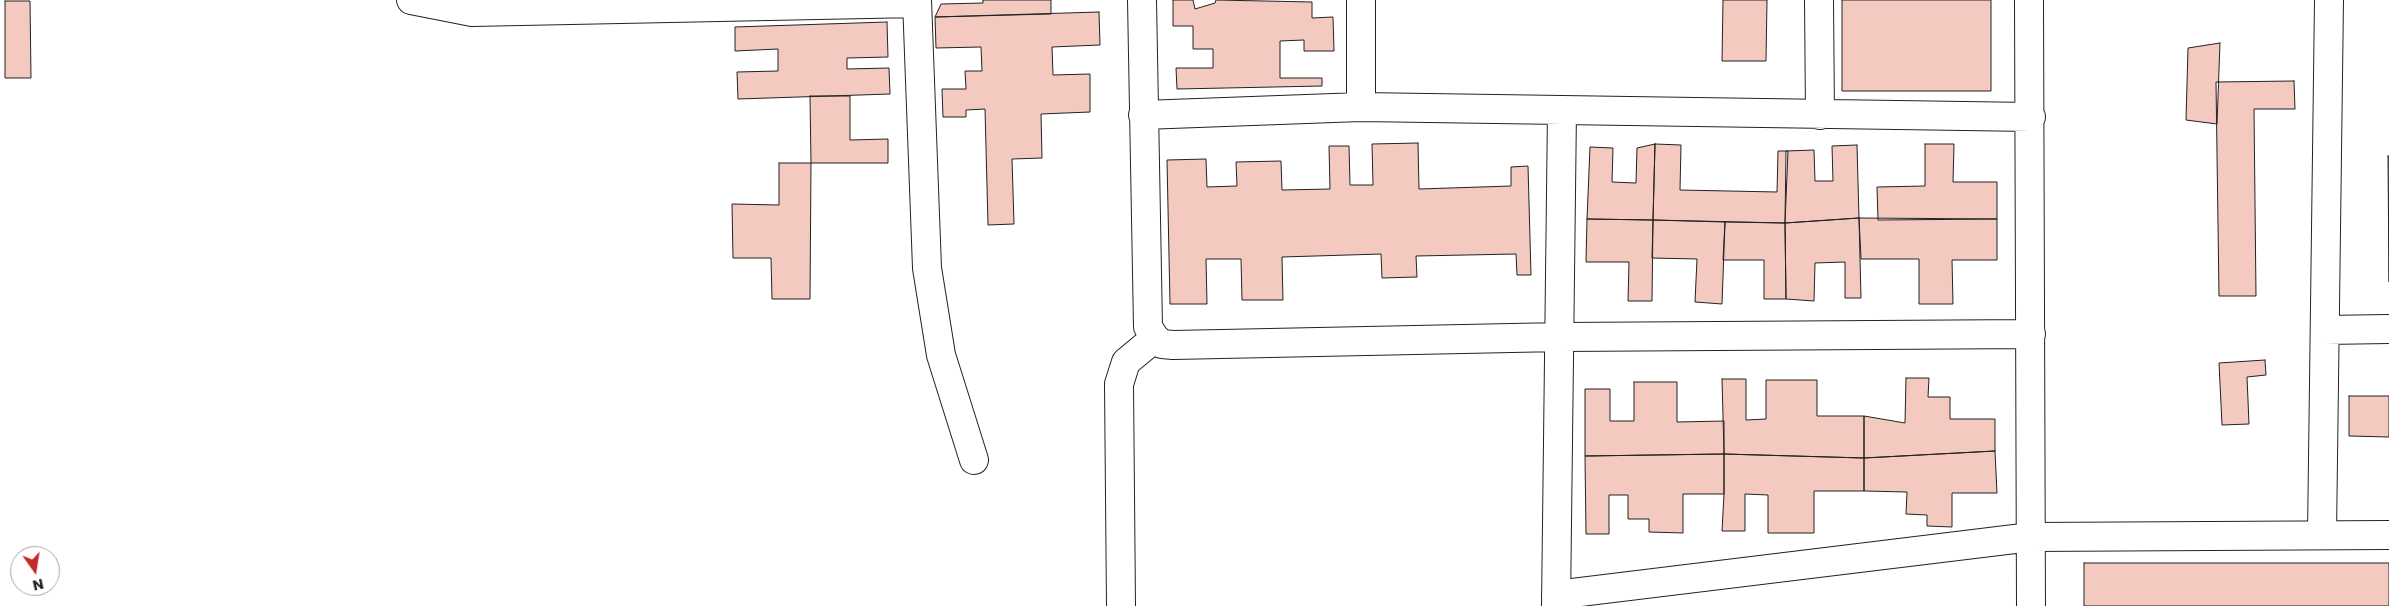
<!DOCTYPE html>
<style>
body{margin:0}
#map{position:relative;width:2389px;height:606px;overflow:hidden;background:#fff;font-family:Poppins,sans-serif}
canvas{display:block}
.north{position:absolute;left:10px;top:546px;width:50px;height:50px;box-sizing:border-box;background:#fff;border:1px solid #a7a7a7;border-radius:50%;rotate:167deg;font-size:14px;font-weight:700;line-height:20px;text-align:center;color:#222}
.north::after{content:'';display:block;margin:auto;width:18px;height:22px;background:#c62828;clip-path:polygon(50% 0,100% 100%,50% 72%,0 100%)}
</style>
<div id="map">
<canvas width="2389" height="606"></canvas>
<div class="north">N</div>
</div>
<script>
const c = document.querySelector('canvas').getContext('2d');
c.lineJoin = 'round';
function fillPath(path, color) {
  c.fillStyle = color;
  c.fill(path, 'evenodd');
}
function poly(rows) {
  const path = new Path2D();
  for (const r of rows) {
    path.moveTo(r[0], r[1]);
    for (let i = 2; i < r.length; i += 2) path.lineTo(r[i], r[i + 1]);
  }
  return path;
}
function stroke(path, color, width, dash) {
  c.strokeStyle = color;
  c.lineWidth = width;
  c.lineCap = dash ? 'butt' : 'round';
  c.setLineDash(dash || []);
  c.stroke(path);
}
const building = poly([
 [983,0,1051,0,1051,14,935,17,941,4,983,3,983,0],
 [1173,0,1193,0,1195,9,1215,3,1216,0,1312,2,1312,18,1333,17,1334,51,1304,51,1304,40,1280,41,1280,78,1322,78,1322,86,1177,89,1176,68,1213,68,1213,49,1193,49,1193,26,1173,26,1173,0],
 [1723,0,1767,0,1766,61,1722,61,1723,0],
 [1842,0,1991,0,1991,91,1842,91,1842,0],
 [5,1,30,1,31,78,5,78,5,1],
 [1099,12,1100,45,1052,47,1053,75,1090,74,1090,112,1041,114,1042,158,1012,159,1014,224,988,225,985,109,966,110,966,117,943,117,942,89,966,89,965,71,982,71,981,47,936,48,935,17,1099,12],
 [887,22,888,57,847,58,847,69,889,68,890,94,738,99,737,72,778,71,778,49,735,51,735,27,887,22],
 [2220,43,2217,124,2186,120,2188,48,2220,43],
 [2294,81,2295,109,2254,109,2256,296,2219,296,2216,82,2294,81],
 [810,96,850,96,850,140,888,139,888,163,811,163,810,96],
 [1418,143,1419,189,1511,186,1511,167,1528,166,1531,275,1517,275,1516,254,1416,256,1417,277,1382,278,1381,254,1282,257,1283,300,1242,300,1241,259,1206,259,1207,304,1170,304,1167,160,1206,159,1207,187,1237,186,1236,162,1281,161,1282,190,1330,189,1329,146,1349,146,1350,185,1373,185,1372,144,1418,143],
 [1655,144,1681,145,1680,190,1777,192,1778,151,1788,151,1785,223,1653,220,1655,144],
 [1655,144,1653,220,1587,219,1590,147,1613,148,1612,182,1636,183,1637,148,1655,144],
 [1925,144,1954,144,1953,182,1997,182,1997,219,1878,220,1877,187,1925,186,1925,144],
 [1857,145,1859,218,1785,223,1786,151,1814,150,1815,181,1833,181,1832,146,1857,145],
 [2388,156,2389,156,2389,282,2388,156],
 [779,163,811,163,810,299,772,299,771,258,733,258,732,204,779,205,779,163],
 [1859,218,1997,219,1997,260,1952,260,1953,304,1919,304,1919,259,1861,259,1859,218],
 [1859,218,1861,298,1845,298,1845,262,1815,263,1814,301,1786,299,1785,223,1859,218],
 [1587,219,1653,220,1652,301,1628,301,1629,262,1586,262,1587,219],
 [1653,220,1725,222,1722,304,1695,302,1697,259,1652,258,1653,220],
 [1725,222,1785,223,1786,299,1764,299,1764,260,1723,260,1725,222],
 [2265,360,2266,375,2247,377,2249,424,2222,425,2219,363,2265,360],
 [1906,378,1929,378,1928,397,1950,397,1950,419,1995,419,1995,451,1864,458,1864,416,1905,423,1906,378],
 [1722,379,1746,379,1746,420,1766,419,1766,380,1817,380,1817,416,1864,416,1864,458,1724,454,1722,379],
 [1634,382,1677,382,1677,422,1724,421,1724,454,1585,456,1585,389,1610,389,1610,421,1634,421,1634,382],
 [2349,396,2389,396,2389,437,2349,436,2349,396],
 [1995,451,1997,493,1952,493,1952,527,1927,526,1927,515,1906,514,1907,492,1864,491,1864,458,1995,451],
 [1724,454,1864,458,1864,491,1814,491,1814,533,1768,533,1768,495,1745,494,1745,531,1722,531,1724,494,1724,454],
 [1724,454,1724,494,1683,494,1683,533,1649,532,1649,519,1628,519,1628,495,1609,495,1609,534,1586,534,1585,456,1724,454],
 [2084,563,2389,563,2389,606,2084,606,2084,563]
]);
fillPath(building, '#f3c9c0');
stroke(building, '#222', 1);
const minor = poly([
 [411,0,472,12,917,3],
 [917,0,927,268,941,355,974,460],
 [1142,0,1148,327,1155,338,1162,344,1173,345,1560,337,2031,334],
 [1361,0,1361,107],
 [1819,0,1820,115],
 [2029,0,2031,606],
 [1143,115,1361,107,2031,117],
 [2325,330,2389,329],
 [2322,535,2329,0],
 [1556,595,2031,537,2389,535],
 [1121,606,1119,384,1126,362,1155,338],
 [1556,606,1562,110]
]);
stroke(minor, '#222', 30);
stroke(minor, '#fff', 28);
</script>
